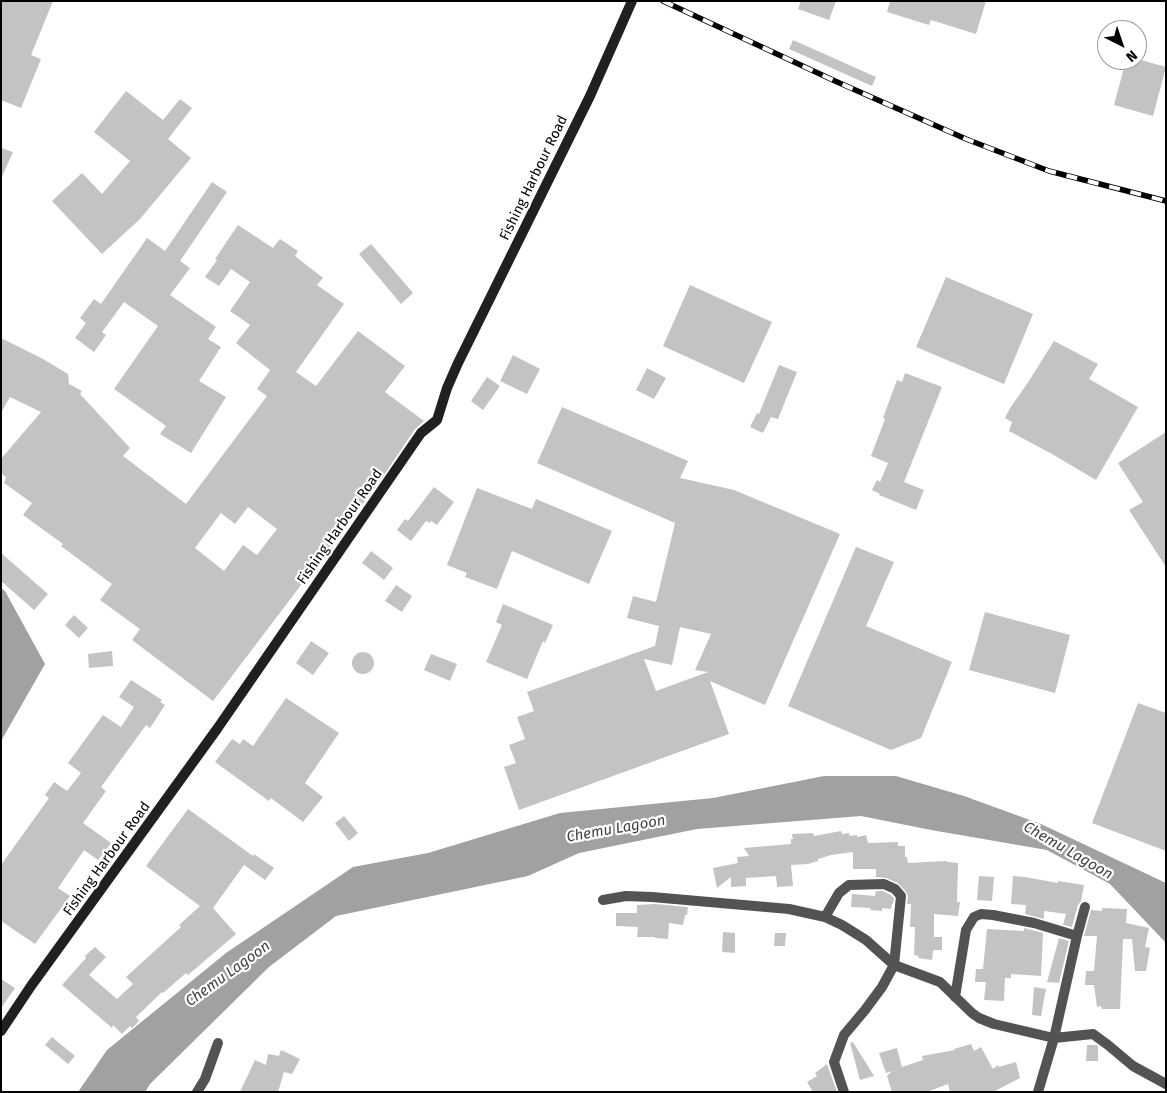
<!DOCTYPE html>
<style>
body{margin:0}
#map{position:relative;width:1167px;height:1093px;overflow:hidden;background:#fff;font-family:"Fira Sans",sans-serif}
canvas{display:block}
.frame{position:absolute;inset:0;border:2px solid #000;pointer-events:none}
.north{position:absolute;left:1097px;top:20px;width:50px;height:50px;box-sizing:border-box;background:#fff;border:1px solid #999;border-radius:50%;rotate:139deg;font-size:14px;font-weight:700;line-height:20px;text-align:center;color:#000}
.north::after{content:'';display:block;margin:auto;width:18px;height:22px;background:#000;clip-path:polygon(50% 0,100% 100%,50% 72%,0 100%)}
</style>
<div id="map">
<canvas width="1167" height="1093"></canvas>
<div class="frame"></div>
<div class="north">N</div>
</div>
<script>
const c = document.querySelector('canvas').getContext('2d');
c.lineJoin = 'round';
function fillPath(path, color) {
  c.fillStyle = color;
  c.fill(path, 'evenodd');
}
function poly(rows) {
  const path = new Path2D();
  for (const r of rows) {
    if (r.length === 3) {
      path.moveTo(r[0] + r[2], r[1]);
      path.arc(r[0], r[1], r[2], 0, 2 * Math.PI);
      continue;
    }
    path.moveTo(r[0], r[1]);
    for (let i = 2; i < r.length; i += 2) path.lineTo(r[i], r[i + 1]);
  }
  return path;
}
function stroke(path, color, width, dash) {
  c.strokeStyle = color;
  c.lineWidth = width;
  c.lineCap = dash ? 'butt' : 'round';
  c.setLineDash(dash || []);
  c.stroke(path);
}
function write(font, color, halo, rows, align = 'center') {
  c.font = font + ' "Fira Sans",sans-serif';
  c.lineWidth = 4.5;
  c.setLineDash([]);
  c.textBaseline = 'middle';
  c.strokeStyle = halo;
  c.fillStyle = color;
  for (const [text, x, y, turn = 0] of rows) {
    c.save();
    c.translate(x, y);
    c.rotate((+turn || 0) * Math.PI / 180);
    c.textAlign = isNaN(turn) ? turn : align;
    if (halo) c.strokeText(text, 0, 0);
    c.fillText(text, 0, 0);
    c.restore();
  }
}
fillPath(poly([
 [1,588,5,591,45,664,1,741],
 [824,776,896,776,964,796,1041,824,1166,883,1166,943,1110,884,1047,850,931,830,861,816,697,829,579,853,528,876,336,916,269,967,150,1084,145,1092,78,1092,107,1050,226,953,353,867,428,853,560,813,713,798]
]), '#a1a1a1');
fillPath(poly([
 [1,1,53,1,31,55,41,59,21,108,1,100],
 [801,1,836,1,829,20,798,9],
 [890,1,986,1,976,34,931,20,929,25,887,12],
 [793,40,876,77,872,86,789,49],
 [1126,60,1141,60,1166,67,1153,116,1114,105],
 [126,91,163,120,180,99,192,108,168,139,191,158,140,219,102,254,52,201,82,173,102,194,130,161,94,132],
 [1,148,13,152,1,179],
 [212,182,227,192,180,261,190,268,170,295,216,327,208,339,221,347,199,381,226,397,191,453,160,434,166,426,114,389,158,326,124,302,102,332,106,335,94,352,75,338,86,323,80,318,94,299,101,304,147,238,165,251],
 [238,225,273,248,280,239,298,251,295,256,323,278,317,285,344,304,296,372,316,386,358,331,405,366,385,392,424,421,415,429,380,481,213,701,132,640,140,629,100,600,112,584,61,546,63,544,23,515,32,503,4,483,6,477,1,473,1,459,41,412,10,397,1,413,1,338,43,359,68,374,69,384,82,391,80,394,130,448,123,456,186,504,267,396,257,389,270,370,236,343,250,325,230,311,250,282,231,269,219,286,205,277,217,260,215,259],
 [248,507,277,529,257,555,243,545,224,571,195,548,221,513,235,524],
 [371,244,413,293,401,304,359,254],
 [946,277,1033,314,1004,384,916,347],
 [690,285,772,322,744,383,663,346],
 [1054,341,1098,364,1089,379,1138,407,1096,480,1052,454,1009,431,1012,422,1005,418,1010,408,1027,384],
 [513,355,540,369,527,394,500,381],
 [779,365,797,372,778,419,771,417,763,433,750,427,757,413,759,414],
 [647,368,666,378,654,399,636,390],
 [905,373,942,387,904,482,924,490,916,510,879,495,880,494,872,490,877,480,880,482,888,463,871,456,885,419,883,418,897,380,902,382],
 [487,377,500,386,483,410,471,401],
 [562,407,688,461,680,478,734,490,840,534,765,705,710,681,729,734,519,810,504,767,516,763,509,745,525,739,517,717,534,711,527,692,655,646,659,626,627,618,633,596,656,602,675,523,537,463],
 [680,627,711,634,695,670,708,672,656,691,644,659,672,665],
 [1166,432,1166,567,1129,510,1143,502,1118,463],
 [434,487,454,502,437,525,431,521,430,523,426,521,411,541,397,530,405,519,408,521],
 [477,488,532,509,536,499,612,531,589,584,512,551,497,589,465,577,467,573,447,565],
 [856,547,894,562,866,626,952,662,921,738,891,750,788,706],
 [371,551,393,568,384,580,362,563],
 [1,553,48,594,34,610,1,581],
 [396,585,412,596,402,612,385,601],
 [503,604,553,625,545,643,543,641,527,679,486,662,502,625,496,622],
 [985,612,1070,635,1055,693,969,670],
 [74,615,88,628,79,638,65,625],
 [311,641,329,653,313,675,296,663],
 [112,651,113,666,89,668,88,654],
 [363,663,11],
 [431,654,457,664,450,681,424,670],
 [131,680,162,700,160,702,165,705,150,728,146,725,101,787,106,791,83,823,111,843,98,860,84,850,58,888,70,896,35,944,1,921,1,865,49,798,45,795,54,782,67,791,81,773,68,763,103,715,121,727,134,707,119,697],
 [286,698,339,733,305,783,323,797,303,822,271,798,269,801,215,762,232,739,240,744,243,739,253,746],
 [1138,703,1166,713,1166,851,1092,823],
 [188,809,253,856,254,854,274,868,265,880,244,865,213,908,236,934,188,975,186,973,163,993,162,992,136,1017,139,1021,132,1028,130,1026,122,1034,113,1025,112,1028,62,985,86,958,85,956,95,947,106,957,89,975,117,999,133,984,126,977,181,927,179,925,200,906,146,866],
 [344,816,358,833,349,841,335,823],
 [841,831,842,834,849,833,850,836,857,835,857,837,866,835,868,843,898,842,898,846,905,846,905,857,907,857,908,863,947,861,947,862,958,863,957,902,960,902,958,916,934,914,934,937,942,937,942,950,933,950,932,960,918,958,919,956,914,955,915,927,910,927,911,904,907,904,908,896,906,892,898,883,886,878,876,877,876,869,853,869,853,852,831,855,818,859,818,861,808,864,791,865,793,886,777,887,776,876,746,878,746,886,731,887,731,877,717,888,713,868,738,863,737,857,749,856,744,848,791,844,791,839,793,839,792,834,813,833,814,836],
 [979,876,994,877,992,901,977,900],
 [1013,876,1025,877,1058,883,1058,881,1084,885,1081,901,1078,905,1072,927,1063,925,1066,914,1044,911,1044,919,1025,914,1026,905,1011,904],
 [876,891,883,891,891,895,894,898,893,904,892,904,891,909,882,908,882,911,870,910,871,908,851,907,852,894,875,896],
 [655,904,688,907,687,915,685,915,683,925,669,923,668,939,655,938,655,937,637,937,638,927,616,926,616,913,637,913,637,905],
 [1102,908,1127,909,1126,923,1149,928,1145,947,1150,948,1146,971,1135,971,1132,939,1123,939,1120,1009,1102,1009,1101,1006,1097,1007,1094,985,1085,985,1086,971,1094,971,1097,936,1084,936,1091,910,1102,911],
 [1024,928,1043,933,1041,976,1011,974,1011,978,1005,978,1004,1001,984,1000,986,982,975,982,976,969,983,969,987,929,1024,931],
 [723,932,735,933,735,953,722,952],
 [775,933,786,933,785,946,774,946],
 [1059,938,1069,941,1059,983,1047,982],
 [1,979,15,988,1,1008],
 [1034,987,1046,989,1041,1016,1032,1015],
 [52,1037,75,1056,68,1064,45,1045],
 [853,1042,874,1076,860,1080,850,1043],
 [971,1044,974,1051,981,1047,993,1069,998,1065,999,1067,1016,1062,1020,1078,993,1092,950,1092,948,1084,927,1092,892,1092,887,1076,892,1071,886,1073,879,1053,897,1048,902,1067,923,1060,922,1056,955,1050,954,1049],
 [1087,1045,1097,1045,1098,1046,1098,1061,1086,1061],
 [281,1050,300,1059,292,1074,284,1072,278,1092,240,1092,255,1060,266,1065,268,1054,279,1056],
 [827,1064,837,1092,813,1092,807,1082,817,1076,815,1073]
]), '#c3c3c3');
stroke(poly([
 [603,900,626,896,652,897,789,909,825,917,842,925,866,940,894,965,940,982,972,1013,979,1018,994,1024,1054,1038,1038,1092],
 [1085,907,1077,936,1054,1038,1093,1034,1108,1045,1133,1066,1166,1084],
 [825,917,839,893,849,885,884,884,895,889,901,896,894,965,882,987,865,1010,844,1035,834,1062,844,1092],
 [955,997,966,930,974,917,981,914,993,915,1034,923,1077,936],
 [197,1092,205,1079,218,1043]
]), '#535353', 10);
stroke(poly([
 [1,1031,31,986,217,729,421,433,437,420,447,388,458,363,590,96,632,1]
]), '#202020', 10);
const rail = poly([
 [663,1,835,81,966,139,1049,171,1166,201]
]);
stroke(rail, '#000', 5.5);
stroke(rail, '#fff', 4, [11]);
write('14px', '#000', '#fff', [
 ["Fishing Harbour Road",534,178,-64],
 ["Fishing Harbour Road",340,527,-55],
 ["Fishing Harbour Road",107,859,-54]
]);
write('italic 15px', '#424242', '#fff', [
 ["Chemu Lagoon",616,829,-10],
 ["Chemu Lagoon",1068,851,30],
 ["Chemu Lagoon",228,974,-36]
]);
</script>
